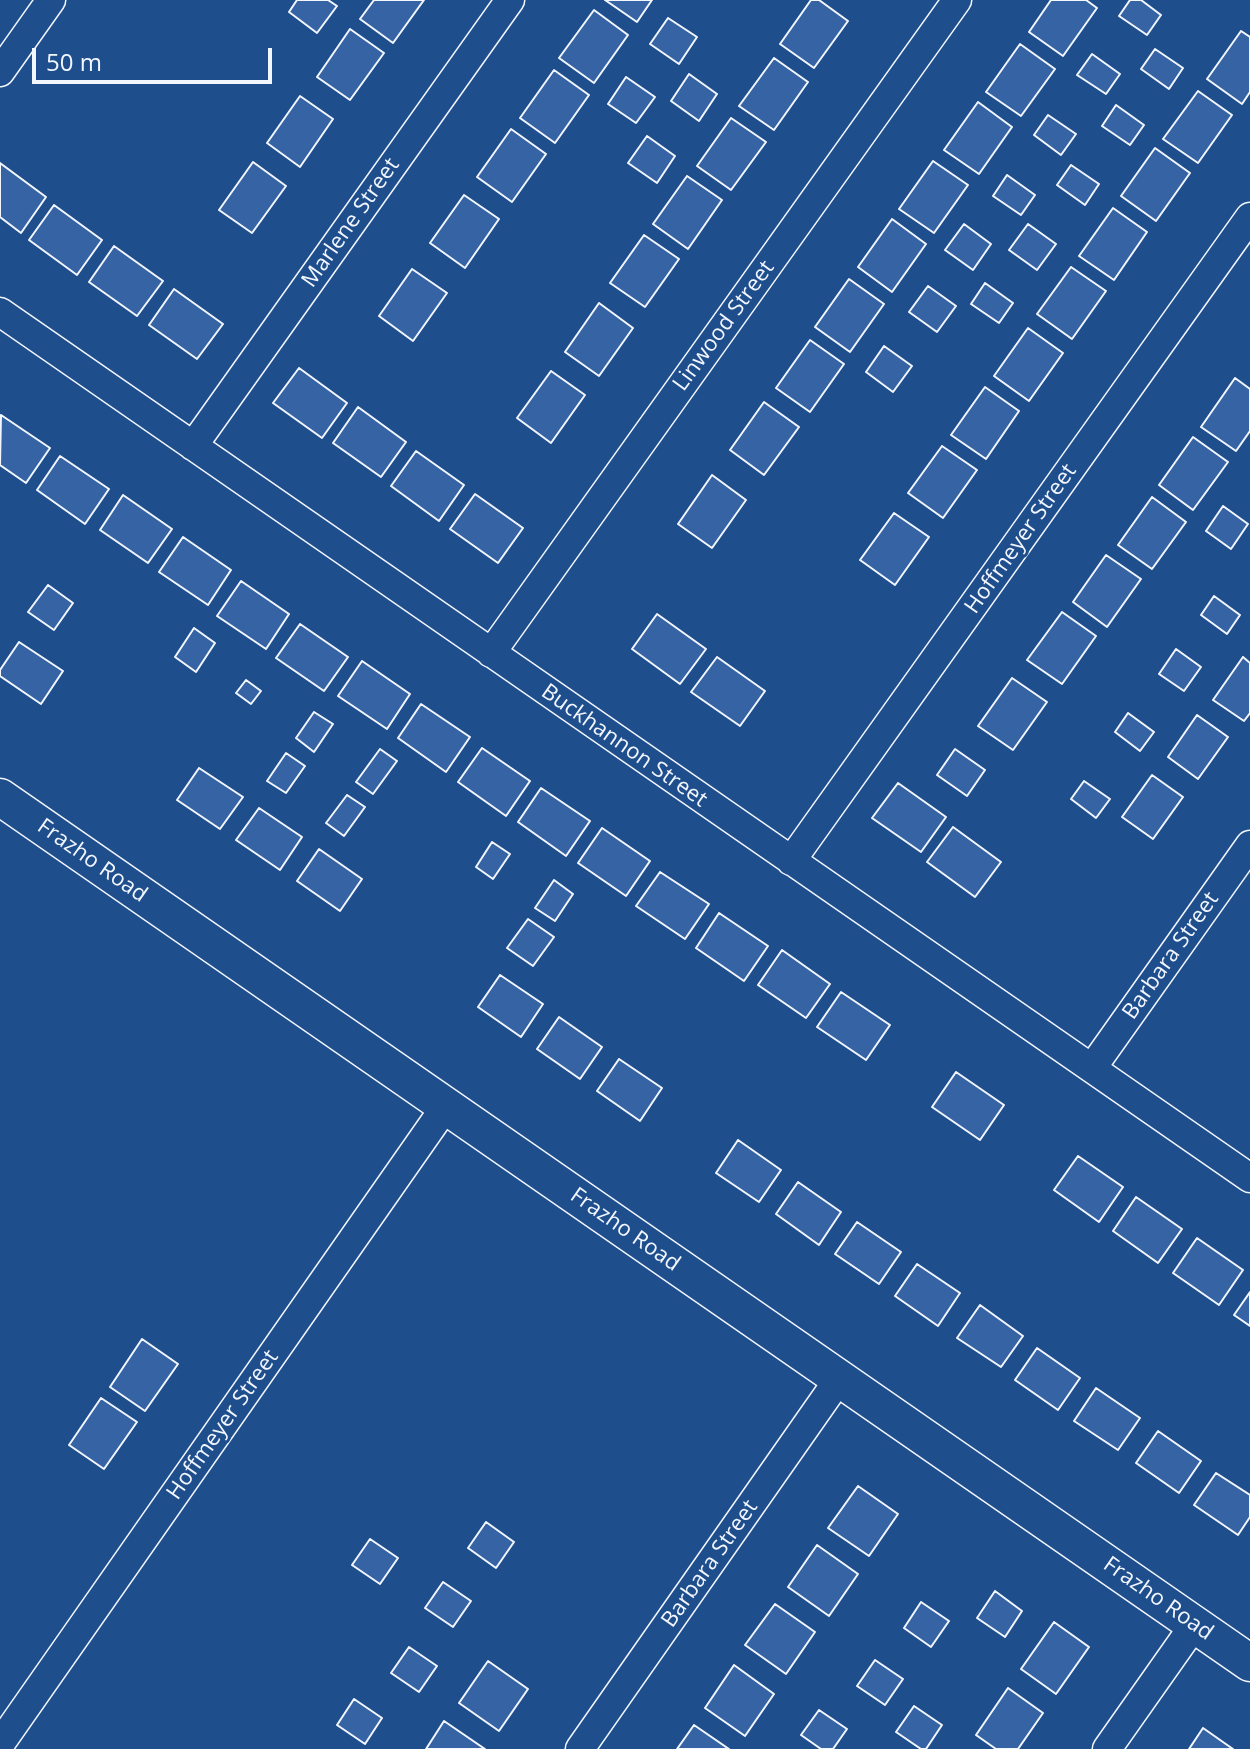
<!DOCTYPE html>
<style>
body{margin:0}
#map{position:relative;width:1250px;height:1749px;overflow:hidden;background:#1f4e8c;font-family:"Open Sans",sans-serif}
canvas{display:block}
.scale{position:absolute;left:32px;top:48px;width:240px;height:36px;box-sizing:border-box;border:4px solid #f2f6ff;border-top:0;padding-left:10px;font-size:24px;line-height:28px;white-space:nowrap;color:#f2f6ff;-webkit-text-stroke:6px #1f4e8c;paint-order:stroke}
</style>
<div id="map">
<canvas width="1250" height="1749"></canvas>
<div class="scale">50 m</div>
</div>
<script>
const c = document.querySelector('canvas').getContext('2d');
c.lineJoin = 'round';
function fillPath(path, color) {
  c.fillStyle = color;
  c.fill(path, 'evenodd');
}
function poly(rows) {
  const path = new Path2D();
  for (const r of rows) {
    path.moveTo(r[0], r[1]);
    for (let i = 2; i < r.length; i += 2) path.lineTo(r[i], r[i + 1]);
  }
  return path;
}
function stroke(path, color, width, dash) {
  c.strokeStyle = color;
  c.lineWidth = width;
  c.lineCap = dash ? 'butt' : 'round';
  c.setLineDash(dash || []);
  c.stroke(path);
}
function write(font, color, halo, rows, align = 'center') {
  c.font = font + ' "Open Sans",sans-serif';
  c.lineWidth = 6;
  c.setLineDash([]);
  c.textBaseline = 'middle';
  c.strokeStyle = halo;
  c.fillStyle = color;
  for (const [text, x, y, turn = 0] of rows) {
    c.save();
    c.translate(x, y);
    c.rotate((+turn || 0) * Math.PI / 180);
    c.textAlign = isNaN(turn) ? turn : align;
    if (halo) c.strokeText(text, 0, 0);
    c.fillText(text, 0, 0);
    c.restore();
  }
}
const building = poly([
 [297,0,328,0,337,6,317,33,289,12,297,0],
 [374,0,424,0,393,43,360,19,374,0],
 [605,0,652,0,637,22,605,0],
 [811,0,819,0,848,21,814,68,780,44,811,0],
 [1051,0,1086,0,1097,8,1063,56,1029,32,1051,0],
 [1130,0,1141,0,1161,15,1147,35,1119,16,1130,0],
 [594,10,628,35,594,83,559,58,594,10],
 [668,18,697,37,679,64,650,44,668,18],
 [350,29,384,53,350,100,317,77,350,29],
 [1241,31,1250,37,1250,92,1242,104,1207,79,1241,31],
 [1020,44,1055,69,1021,116,986,92,1020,44],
 [1155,49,1183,68,1169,89,1141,69,1155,49],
 [1092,54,1120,74,1106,94,1077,75,1092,54],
 [774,58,808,82,774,130,739,106,774,58],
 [554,70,589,95,555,143,520,118,554,70],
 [689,74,717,94,699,121,671,101,689,74],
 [626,77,655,97,636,123,608,104,626,77],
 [1198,91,1232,115,1198,163,1163,139,1198,91],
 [300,96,333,119,300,167,267,143,300,96],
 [978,102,1012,127,979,174,944,150,978,102],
 [1116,105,1144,125,1130,145,1102,126,1116,105],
 [1048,115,1076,134,1061,155,1034,135,1048,115],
 [731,118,766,142,731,190,697,166,731,118],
 [511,129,546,154,512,202,477,177,511,129],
 [647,136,675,156,657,183,628,163,647,136],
 [1155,148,1190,173,1156,221,1121,196,1155,148],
 [933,161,968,185,934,233,899,209,933,161],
 [253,162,286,186,252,233,219,210,253,162],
 [0,163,46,197,21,233,0,217,0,163],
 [1071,165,1099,184,1085,205,1057,185,1071,165],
 [1007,175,1035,195,1021,215,993,196,1007,175],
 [687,176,722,200,688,249,653,224,687,176],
 [464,195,499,219,465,268,430,243,464,195],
 [54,205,102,240,77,275,29,240,54,205],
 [1113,208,1147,232,1114,280,1079,256,1113,208],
 [892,219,926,244,892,292,858,267,892,219],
 [964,224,991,244,973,270,945,250,964,224],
 [1028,224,1056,244,1037,270,1009,250,1028,224],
 [644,235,679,259,645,307,610,283,644,235],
 [114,246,163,281,137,316,89,282,114,246],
 [1071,267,1106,291,1072,339,1037,314,1071,267],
 [412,269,447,293,413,341,379,316,412,269],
 [849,279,884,304,850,352,815,327,849,279],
 [985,283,1013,303,999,323,971,304,985,283],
 [928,286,956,306,937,332,909,312,928,286],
 [174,289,223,324,197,359,149,325,174,289],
 [599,303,633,328,599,376,565,352,599,303],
 [1028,328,1063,353,1029,401,994,376,1028,328],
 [810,340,844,364,810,412,776,388,810,340],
 [884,346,912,366,893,392,866,372,884,346],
 [299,368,347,403,322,438,273,403,299,368],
 [551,371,585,395,551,443,517,418,551,371],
 [1235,378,1250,389,1250,431,1236,451,1201,427,1235,378],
 [985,387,1019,411,986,459,951,435,985,387],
 [764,402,799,427,764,475,730,450,764,402],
 [358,407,406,442,381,477,333,443,358,407],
 [1,415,50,448,26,483,0,465,1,415],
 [1193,437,1228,462,1193,510,1159,485,1193,437],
 [942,446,977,470,943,518,908,493,942,446],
 [416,451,464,485,439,521,391,486,416,451],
 [60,456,109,489,85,524,37,490,60,456],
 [712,475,746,500,712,548,678,524,712,475],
 [475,494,523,528,498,563,450,529,475,494],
 [123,495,172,529,148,563,100,530,123,495],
 [1152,497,1186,522,1152,569,1118,545,1152,497],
 [1223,506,1248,524,1231,549,1206,531,1223,506],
 [894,513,929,537,895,585,860,560,894,513],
 [183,537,231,570,208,605,159,572,183,537],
 [1106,555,1141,579,1107,627,1073,602,1106,555],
 [241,581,289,614,266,649,217,616,241,581],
 [48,585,73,603,54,630,28,612,48,585],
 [1214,596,1240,615,1227,634,1201,615,1214,596],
 [1062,612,1096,636,1062,684,1027,660,1062,612],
 [657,614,706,649,680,684,632,649,657,614],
 [300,624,348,657,324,691,276,658,300,624],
 [194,628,215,643,196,672,175,657,194,628],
 [19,642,63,671,41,704,0,676,0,670,19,642],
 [1176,649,1201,667,1184,691,1159,674,1176,649],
 [717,657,765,691,740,726,691,692,717,657],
 [1243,657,1250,663,1250,713,1244,721,1213,700,1243,657],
 [362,661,410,694,387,729,338,696,362,661],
 [1012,678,1047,702,1013,750,978,726,1012,678],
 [246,680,261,691,251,704,236,693,246,680],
 [421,704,470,737,446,772,398,738,421,704],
 [314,712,333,724,314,752,296,738,314,712],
 [1128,713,1154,732,1140,751,1115,732,1128,713],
 [1197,715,1228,737,1198,779,1168,757,1197,715],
 [482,748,530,781,506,816,458,782,482,748],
 [380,749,397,761,373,794,356,782,380,749],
 [955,749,985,770,967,796,937,775,955,749],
 [286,753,305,766,286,793,267,781,286,753],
 [199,768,243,797,220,829,177,800,199,768],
 [1152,775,1183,797,1153,839,1122,817,1152,775],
 [1084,781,1110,799,1096,818,1071,799,1084,781],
 [898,783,946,817,921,852,872,818,898,783],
 [541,788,590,821,566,856,518,822,541,788],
 [347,795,365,807,344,836,326,823,347,795],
 [259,808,302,837,280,870,236,840,259,808],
 [953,827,1001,862,975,897,927,862,953,827],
 [602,828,650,861,626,896,578,863,602,828],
 [492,842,510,854,493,879,476,867,492,842],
 [319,849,362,879,340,911,297,881,319,849],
 [660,872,709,904,685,939,636,906,660,872],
 [554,880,573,894,555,921,535,908,554,880],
 [719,913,768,946,744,981,696,948,719,913],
 [528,919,554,937,533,966,507,948,528,919],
 [782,950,830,984,806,1018,758,985,782,950],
 [500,975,543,1004,521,1037,478,1007,500,975],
 [841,992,890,1025,866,1060,817,1027,841,992],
 [559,1017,602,1047,580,1079,537,1049,559,1017],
 [619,1059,662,1088,640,1121,597,1091,619,1059],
 [956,1072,1004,1105,980,1140,932,1107,956,1072],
 [738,1140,781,1170,759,1202,716,1173,738,1140],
 [1078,1156,1123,1187,1099,1222,1054,1190,1078,1156],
 [798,1182,841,1212,819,1245,776,1214,798,1182],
 [1136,1197,1182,1229,1158,1263,1113,1231,1136,1197],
 [857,1222,901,1252,879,1284,835,1254,857,1222],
 [1197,1238,1243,1270,1219,1305,1173,1273,1197,1238],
 [917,1264,960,1293,938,1326,895,1296,917,1264],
 [1250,1292,1250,1326,1234,1315,1250,1292],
 [980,1305,1023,1336,1001,1367,957,1338,980,1305],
 [142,1339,178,1364,145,1411,110,1387,142,1339],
 [1037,1348,1080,1378,1058,1410,1015,1380,1037,1348],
 [1096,1388,1140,1418,1118,1450,1074,1421,1096,1388],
 [101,1398,137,1422,104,1469,69,1445,101,1398],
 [1158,1431,1201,1461,1179,1493,1136,1463,1158,1431],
 [1216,1473,1250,1495,1250,1517,1238,1535,1194,1505,1216,1473],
 [858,1486,898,1514,869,1556,828,1528,858,1486],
 [486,1522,514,1542,496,1568,468,1548,486,1522],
 [370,1539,398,1558,380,1584,352,1565,370,1539],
 [817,1545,858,1574,829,1616,788,1587,817,1545],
 [443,1582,471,1601,453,1627,425,1608,443,1582],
 [995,1591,1022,1611,1005,1637,977,1618,995,1591],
 [921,1602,949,1621,931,1647,904,1628,921,1602],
 [775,1604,815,1632,786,1674,745,1645,775,1604],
 [1054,1622,1089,1647,1056,1694,1021,1669,1054,1622],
 [409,1647,437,1666,419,1692,391,1673,409,1647],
 [875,1660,903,1679,885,1705,857,1686,875,1660],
 [488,1661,528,1689,499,1731,459,1703,488,1661],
 [734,1665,774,1694,745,1736,705,1708,734,1665],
 [1008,1688,1043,1713,1018,1749,996,1749,976,1735,1008,1688],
 [354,1699,382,1718,365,1744,337,1725,354,1699],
 [914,1706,942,1725,926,1749,921,1749,896,1732,914,1706],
 [819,1710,847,1729,833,1749,821,1749,801,1735,819,1710],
 [444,1721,485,1749,426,1749,444,1721],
 [694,1725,729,1749,677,1749,694,1725],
 [1203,1728,1233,1749,1189,1749,1203,1728]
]);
fillPath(building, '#3563a3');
stroke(building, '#f2f6ff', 2);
const minor = poly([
 [0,72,51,0],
 [0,312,1250,1178],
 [193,446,510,0],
 [491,653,957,0],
 [791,861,1250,217],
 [1092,1068,1250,845],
 [0,1744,446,1106],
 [580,1749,839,1379],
 [1107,1749,1195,1624]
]);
const tertiary = poly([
 [0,797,1250,1663]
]);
stroke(minor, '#f2f6ff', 31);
stroke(tertiary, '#f2f6ff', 39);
stroke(minor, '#1f4e8c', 28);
stroke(tertiary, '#1f4e8c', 36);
write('22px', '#f2f6ff', '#1f4e8c', [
 ["Marlene Street",351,223,-55],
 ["Linwood Street",724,326,-54],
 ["Hoffmeyer Street",1021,539,-55],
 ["Buckhannon Street",624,746,35],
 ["Frazho Road",92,861,35],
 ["Barbara Street",1171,956,-55],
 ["Frazho Road",625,1230,35],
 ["Hoffmeyer Street",223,1425,-55],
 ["Barbara Street",710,1564,-55],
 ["Frazho Road",1158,1599,35]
]);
</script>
